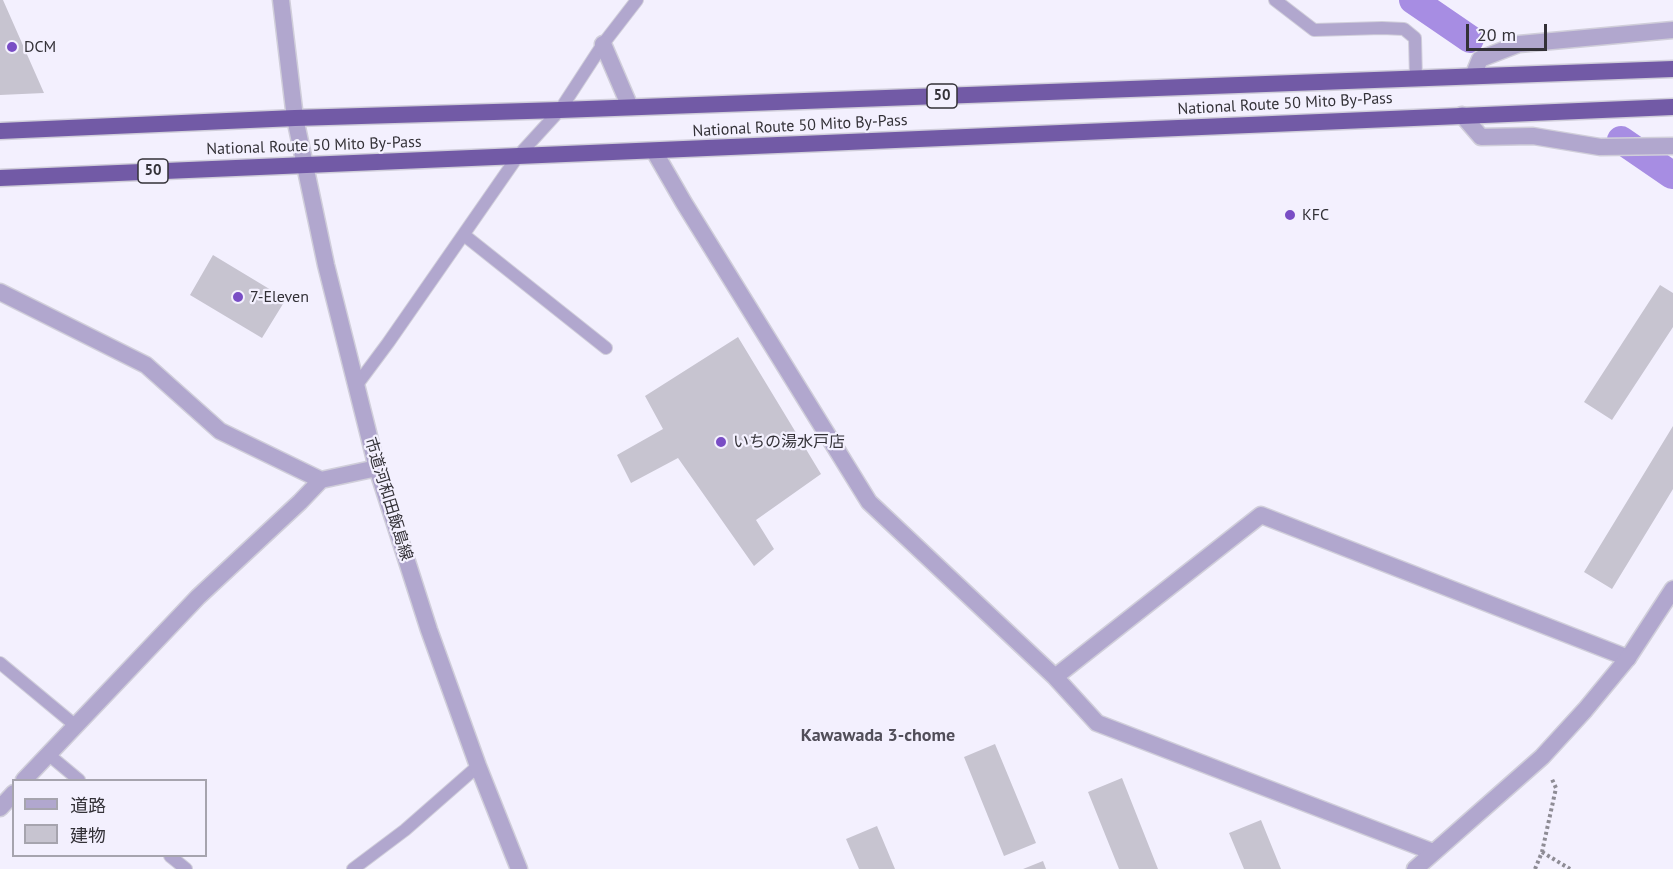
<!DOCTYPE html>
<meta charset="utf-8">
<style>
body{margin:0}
#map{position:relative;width:1673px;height:869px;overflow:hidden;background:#f3f0fe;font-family:"PT Sans","Noto Sans JP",sans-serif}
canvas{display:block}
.legend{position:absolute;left:12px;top:779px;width:195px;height:78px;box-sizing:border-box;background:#f3f0fe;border:2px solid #a6a4ae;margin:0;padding:8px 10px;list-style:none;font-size:18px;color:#333137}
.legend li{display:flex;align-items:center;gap:12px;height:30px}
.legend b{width:30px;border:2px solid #a6a4ae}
.scale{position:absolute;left:1466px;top:24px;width:81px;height:27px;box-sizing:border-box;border:3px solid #333137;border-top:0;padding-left:8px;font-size:18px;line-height:21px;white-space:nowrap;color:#333137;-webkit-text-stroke:4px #f3f0fe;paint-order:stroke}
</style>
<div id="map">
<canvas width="1673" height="869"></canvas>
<ul class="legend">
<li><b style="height:8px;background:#b1a7ce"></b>道路</li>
<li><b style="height:16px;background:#c7c4d0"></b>建物</li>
</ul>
<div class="scale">20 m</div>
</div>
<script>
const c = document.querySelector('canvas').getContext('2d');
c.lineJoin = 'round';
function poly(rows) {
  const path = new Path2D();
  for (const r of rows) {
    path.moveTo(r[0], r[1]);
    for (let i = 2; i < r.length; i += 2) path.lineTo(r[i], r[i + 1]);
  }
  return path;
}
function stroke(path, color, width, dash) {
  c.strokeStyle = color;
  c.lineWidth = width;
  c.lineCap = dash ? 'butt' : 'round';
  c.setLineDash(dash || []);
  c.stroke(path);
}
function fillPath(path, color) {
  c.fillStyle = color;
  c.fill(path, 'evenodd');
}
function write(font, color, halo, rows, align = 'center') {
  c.font = font + ' "PT Sans","Noto Sans JP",sans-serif';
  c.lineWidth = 4.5;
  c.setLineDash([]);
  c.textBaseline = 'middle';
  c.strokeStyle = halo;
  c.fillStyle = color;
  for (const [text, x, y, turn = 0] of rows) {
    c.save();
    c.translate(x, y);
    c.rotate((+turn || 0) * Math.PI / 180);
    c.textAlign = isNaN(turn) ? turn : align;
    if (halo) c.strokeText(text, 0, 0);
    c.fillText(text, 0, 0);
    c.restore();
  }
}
stroke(poly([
 [1413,0,1470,39],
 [1621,140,1672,175]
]), '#a78de3', 28);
fillPath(poly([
 [0,0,3,0,44,93,0,95],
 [213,255,286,299,262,338,190,295],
 [1660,285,1673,293,1673,327,1612,420,1584,402],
 [738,337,821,474,756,520,774,549,754,566,678,458,631,483,617,455,663,429,645,396],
 [1673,426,1673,489,1612,589,1584,572],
 [995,744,1036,843,1004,856,964,757],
 [1122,778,1158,869,1119,869,1088,792],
 [1261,820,1281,869,1244,869,1229,833],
 [877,826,895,869,859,869,846,839],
 [1043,861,1046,869,1023,869]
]), '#c7c4d0');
const service = poly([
 [1275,0,1314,30,1382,28,1404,29,1415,38,1416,79],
 [464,235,606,348],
 [356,386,388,343,518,156,560,110,603,44,637,0],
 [0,663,76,726],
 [49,755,79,780],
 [170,856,186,869],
 [353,869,405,830,478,766]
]);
const minor = poly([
 [603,44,630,107],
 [1473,76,1480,59,1519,44,1673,30],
 [1462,115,1481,137,1533,136,1600,147,1673,146],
 [654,151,684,203,869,502,1055,677,1097,723,1433,852],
 [0,292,146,365,220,431,321,480],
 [1055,677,1261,515,1628,658],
 [24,780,198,597,300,502,321,480,377,468],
 [0,808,14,793]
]);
const tertiary = poly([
 [281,0,295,118,326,265,377,468,429,630,478,766,519,869],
 [1415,869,1542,757,1585,710,1628,658,1673,589]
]);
const trunk = poly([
 [0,131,295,118,560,110,1673,69],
 [0,178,1673,107]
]);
stroke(service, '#d0ceda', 14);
stroke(minor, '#d0ceda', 19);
stroke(tertiary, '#d0ceda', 19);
stroke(trunk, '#d0ceda', 19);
stroke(poly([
 [1542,852,1570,869],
 [1535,869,1542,852,1556,788,1551,777]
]), '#8e8c95', 4, [3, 3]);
stroke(service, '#b1a7ce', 12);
stroke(minor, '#b1a7ce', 16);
stroke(tertiary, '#b1a7ce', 16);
stroke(trunk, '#725aa6', 16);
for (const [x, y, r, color] of [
 [12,47,6,"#794dc5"],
 [1290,215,6,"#794dc5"],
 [238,297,6,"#794dc5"],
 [721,442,6,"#794dc5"]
]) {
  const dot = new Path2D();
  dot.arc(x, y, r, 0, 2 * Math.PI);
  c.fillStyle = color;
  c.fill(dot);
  stroke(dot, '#f3f0fe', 2);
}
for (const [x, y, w] of [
 [942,96,30],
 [153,171,30]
]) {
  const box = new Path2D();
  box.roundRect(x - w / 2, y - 12, w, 24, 4.5);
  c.fillStyle = '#f3f0fe';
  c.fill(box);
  stroke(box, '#333137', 1.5);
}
write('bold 15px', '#333137', null, [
 ["50",942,96],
 ["50",153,171]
]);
write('16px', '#333137', '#f3f0fe', [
 ["DCM",24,47],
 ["KFC",1302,215],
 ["7-Eleven",250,297],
 ["いちの湯水戸店",733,442]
], 'left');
write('16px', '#333137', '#f3f0fe', [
 ["National Route 50 Mito By-Pass",1285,104,-3],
 ["National Route 50 Mito By-Pass",800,126,-3],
 ["National Route 50 Mito By-Pass",314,146,-2],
 ["市道河和田飯島線",388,499,73]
]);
write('bold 18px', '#514e59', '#f3f0fe', [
 ["Kawawada 3-chome",878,736]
]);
</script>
